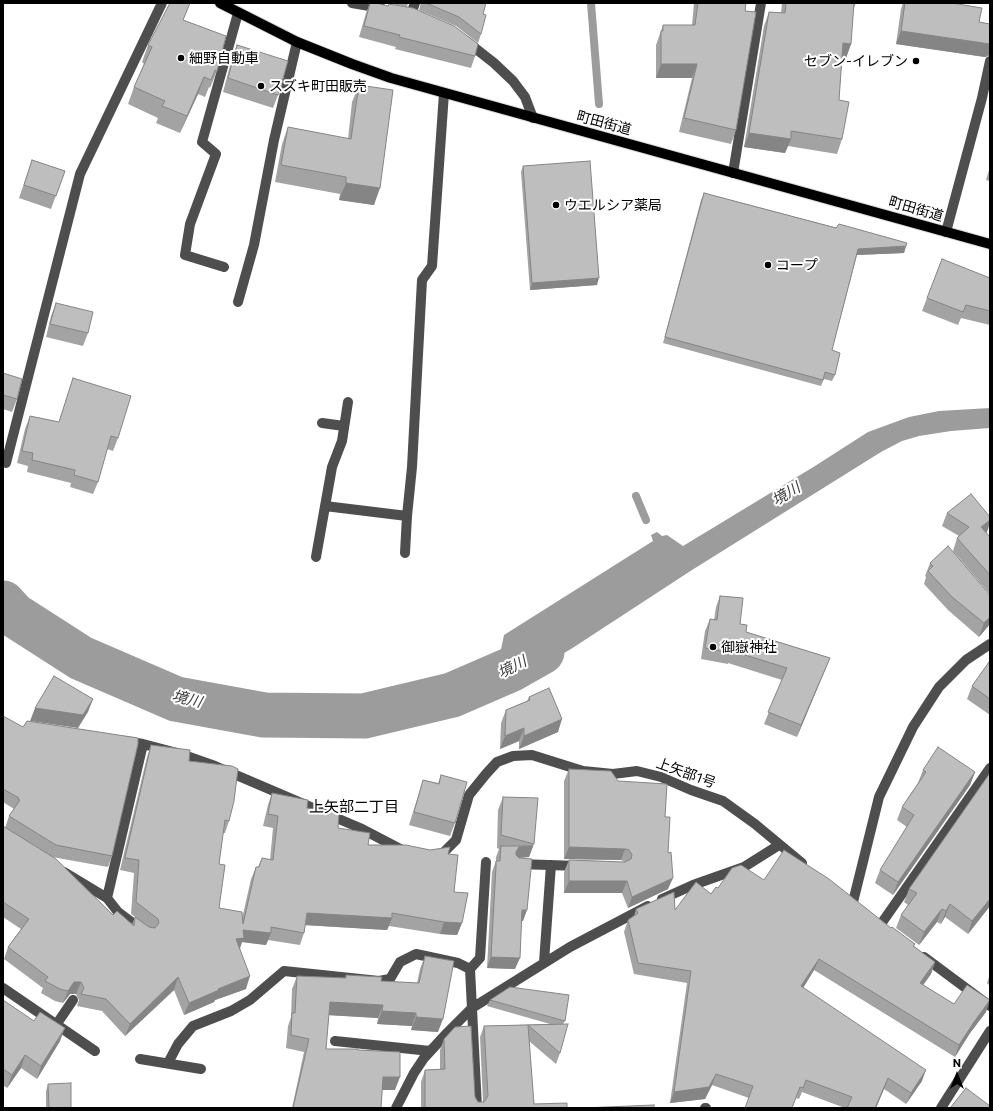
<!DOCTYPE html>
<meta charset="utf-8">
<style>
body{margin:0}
#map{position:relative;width:993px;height:1111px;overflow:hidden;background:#fff;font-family:Commissioner,sans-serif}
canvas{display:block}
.frame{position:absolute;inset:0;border:4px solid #000;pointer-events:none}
.north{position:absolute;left:937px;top:1055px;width:40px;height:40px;-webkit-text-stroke:3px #fff;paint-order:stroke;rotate:0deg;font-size:11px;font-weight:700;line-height:16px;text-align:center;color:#000}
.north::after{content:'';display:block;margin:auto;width:14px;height:18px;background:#000;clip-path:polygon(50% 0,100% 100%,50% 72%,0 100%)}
</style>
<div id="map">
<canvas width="993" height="1111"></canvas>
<div class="frame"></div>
<div class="north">N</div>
</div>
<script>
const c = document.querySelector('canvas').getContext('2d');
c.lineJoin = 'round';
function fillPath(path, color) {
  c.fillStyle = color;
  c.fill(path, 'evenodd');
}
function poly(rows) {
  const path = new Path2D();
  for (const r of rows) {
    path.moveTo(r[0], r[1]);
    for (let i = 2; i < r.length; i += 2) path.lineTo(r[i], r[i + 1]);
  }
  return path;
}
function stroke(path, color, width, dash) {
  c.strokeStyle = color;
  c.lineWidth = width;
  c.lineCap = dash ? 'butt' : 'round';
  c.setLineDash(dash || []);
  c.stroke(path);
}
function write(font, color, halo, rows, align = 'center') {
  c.font = font + ' Commissioner,"Noto Sans JP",sans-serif';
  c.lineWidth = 4;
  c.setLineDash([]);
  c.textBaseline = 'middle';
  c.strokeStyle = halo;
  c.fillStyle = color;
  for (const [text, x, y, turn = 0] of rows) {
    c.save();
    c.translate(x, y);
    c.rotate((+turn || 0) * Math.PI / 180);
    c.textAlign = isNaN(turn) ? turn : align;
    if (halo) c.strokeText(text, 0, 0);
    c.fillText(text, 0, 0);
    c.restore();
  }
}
fillPath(poly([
 [990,408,990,428,951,431,919,436,902,441,881,452,692,570,571,649,510,684,477,697,499,659,504,635,653,541,651,535,657,532,662,536,667,535,683,546,815,466,868,432,909,417,939,411]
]), '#9c9c9c');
stroke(poly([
 [591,3,599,104],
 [636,496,646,520]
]), '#9c9c9c', 8);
stroke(poly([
 [3,603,14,615,81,658,176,699,264,715,364,716,452,695,512,669,542,652]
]), '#9c9c9c', 45);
const major = poly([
 [220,3,297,42,352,64,391,78,990,244]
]);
stroke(major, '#dbdbdb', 12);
stroke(poly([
 [352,3,381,8],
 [411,14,415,3],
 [466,41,494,63,513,81,525,97,533,118],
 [733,173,761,3],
 [946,232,982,98,990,61],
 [224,267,185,255,190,224,216,154,202,142,238,13],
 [238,302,254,245,274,140,297,42],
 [322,423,344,426],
 [6,463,80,174,162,3],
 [325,506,407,516],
 [405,553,407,516,412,467,422,280,432,266,444,93],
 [316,557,332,467,342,441,348,402],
 [125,741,143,744,181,754,215,766,360,828,404,851],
 [440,854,443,853,456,840,469,795,486,774,497,762,513,756,532,755,583,771,613,774,637,771,661,777,691,790,723,801,755,824,802,863],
 [518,864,579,866],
 [64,872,107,898,118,912,142,930],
 [107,898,143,744],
 [662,899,693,885,744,867,779,845],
 [853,902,879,797,913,727,939,687,966,660,990,644],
 [881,924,990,768],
 [924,957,990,1006],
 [544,962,551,865],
 [470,969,480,958,486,862],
 [3,988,95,1051],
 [56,1025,73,1000],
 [335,1041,430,1051],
 [140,1059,201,1069],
 [168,1063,178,1044,193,1026,231,1011,250,1000,284,971,379,981,390,979,400,962,416,954,458,963,470,969,477,1108],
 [396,1108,414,1073,424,1058,447,1033,472,1008,570,947,648,906],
 [705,1108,706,1108],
 [941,1108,990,1031]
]), '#4e4e4e', 10);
stroke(major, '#000', 10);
fillPath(poly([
 [370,3,388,6,389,4,475,56,471,68,395,49,396,47,359,37,366,13],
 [387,3,408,3,407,7],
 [421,3,486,3,483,14,481,34,478,43,456,26,419,10],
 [694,3,746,3,736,130,731,144,679,132,692,78,656,78,656,45,663,25,692,25],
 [782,3,856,3,853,10,851,44,846,58,842,58,839,100,842,139,837,154,788,146,785,153,744,147,764,26,769,12,781,13],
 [903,3,952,3,979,22,990,24,990,55,985,57,896,44,901,9],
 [183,20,217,71,210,88,209,87,205,97,198,94,180,133,156,123,158,118,128,104,134,87,144,64,142,62,148,45],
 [237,45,278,95,273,108,223,92,232,58],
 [359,85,374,205,339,200,340,194,275,182,282,144,288,127,348,139,352,102],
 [32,160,65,171,51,209,19,198],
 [523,166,597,285,530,290,521,172],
 [990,167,990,181,986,180],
 [704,193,906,246,904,253,857,255,832,350,835,375,832,381,824,379,821,386,663,343,701,200],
 [990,278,990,325,961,318,958,325,922,311,927,298],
 [56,303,88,333,83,346,46,337,51,316],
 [3,373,17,399,12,412,3,409],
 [73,378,118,438,113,451,107,449,98,482,93,494,70,487,71,483,27,472,28,466,17,463,25,429,30,416,59,422],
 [947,513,987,532,986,533,990,537,990,594,953,551,957,538,959,536,942,526],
 [930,563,990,595,990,624,979,637,948,610,924,584,926,577,925,576],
 [720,596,746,632,830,658,825,670,797,737,764,724,782,680,728,663,728,664,701,659,705,631,710,619,714,620,716,607],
 [990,663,990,715,967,699,972,686],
 [529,697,558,732,519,749,519,741,500,749,501,723,506,710,527,701],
 [3,716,112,856,108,867,52,857,29,842,113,915,132,924,135,917,149,927,131,914,134,873,120,870,147,757,151,745,189,761,229,821,225,833,223,833,219,864,219,908,242,919,251,879,256,867,258,867,262,858,270,860,273,828,263,826,268,805,272,793,307,808,338,828,368,845,448,854,454,892,462,923,457,935,440,934,389,926,387,930,305,925,304,933,300,945,268,940,266,945,242,942,240,949,246,989,215,1000,214,1002,184,1015,174,990,125,1036,102,1011,77,1006,79,1000,76,994,70,994,63,1003,55,1001,41,993,43,988,4,959,8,947,21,929,3,917,3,826,5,828,9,816,14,809,3,802],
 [569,769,618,781,665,817,668,853,668,889,628,908,622,893,564,893,564,872,569,860,625,862,621,860,564,859,564,781],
 [923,770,975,772,970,785,893,895,875,883,880,870,907,827,897,820,902,807,918,783],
 [990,773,990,906,968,934,945,917,941,924,937,922,919,945,896,928,901,915,908,905,904,902,909,889],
 [441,775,455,823,450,836,409,825,419,793,423,780,438,783],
 [503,797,534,844,529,857,519,858,523,921,521,921,515,969,487,968,492,872,496,861,496,857,499,849,497,848,498,810],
 [764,880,891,928,915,944,914,946,935,962,931,974,923,985,954,1004,986,1012,970,1033,955,1057,814,970,803,988,922,1081,906,1104,884,1089,876,1108,845,1108,802,1092,799,1099,796,1098,749,1098,712,1085,705,1099,670,1103,687,983,634,974,624,932,628,920,634,916,636,909,675,910,711,894,718,888],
 [425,956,438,1032,411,1030,412,1026,377,1024,378,1018,329,1015,326,1049,358,1050,395,1090,382,1090,381,1108,292,1108,304,1052,286,1048,288,1026,291,1017,292,989,297,976,345,978,346,975,381,981,417,983,420,969],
 [990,974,990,986,987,983],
 [3,1000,60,1041,37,1079,21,1068,7,1088,3,1085],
 [490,1000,565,1021,563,1024,560,1053,556,1064,529,1041,534,1104,567,1108,421,1108,421,1082,425,1070,440,1069,440,1050,444,1039,478,1102,483,1102,480,1037,484,1026,550,1024,487,1006],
 [48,1084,71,1108,46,1108,46,1091]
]), '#a3a3a3');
fillPath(poly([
 [901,31,990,44,990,55,985,57,896,44],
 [843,43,851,44,846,58,838,57],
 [661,64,697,64,692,78,656,78],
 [204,77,198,94,180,133,187,116],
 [749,133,791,139,785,153,744,147],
 [346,183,380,188,374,205,339,200],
 [906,246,904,253,856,255,858,249],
 [599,278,597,285,530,290,532,283],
 [990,520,990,523,987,532,976,541,981,527],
 [990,617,990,624,979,637,984,623],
 [830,658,825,670,797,737,801,725],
 [93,699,88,712,78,728,30,721,35,708],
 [562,719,558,732,519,749,524,736],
 [524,728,519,741,500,749,505,736],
 [975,772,970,785,893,895,898,882],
 [533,846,529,857,515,858,516,852,519,847],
 [569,847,625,849,621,860,564,859],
 [673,878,668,889,628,908,632,897],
 [569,881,627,881,622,893,564,893],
 [990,899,990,906,968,934,972,921],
 [950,904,945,917,941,924,946,911],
 [942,909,937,922,919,945,924,932],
 [522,910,527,910,523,921,518,921],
 [307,913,392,918,387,930,303,925],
 [444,922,462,923,457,935,440,934],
 [243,930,271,933,266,945,242,942,239,950,236,939],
 [491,957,520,958,515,969,487,968],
 [819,959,814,970,797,998,801,986],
 [935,962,931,974,916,995,920,983],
 [250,976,246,989,215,1000,214,1002,184,1015,189,1003,218,989],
 [178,977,174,990,125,1036,130,1024],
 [74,982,81,982,76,994,70,994,63,1003,68,991],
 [990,1000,986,1012,970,1033,955,1057,959,1045,974,1022],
 [330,1002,383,1005,378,1018,326,1015],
 [382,1011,416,1013,412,1026,377,1024],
 [416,1017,443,1019,438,1032,411,1030],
 [65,1028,60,1041,37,1079,41,1066],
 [25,1055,21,1068,7,1088,12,1075],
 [926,1070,922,1081,906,1104,911,1093],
 [716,1074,712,1085,705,1099,670,1103,674,1092],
 [383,1077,400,1077,395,1090,378,1090],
 [888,1078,884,1089,876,1108,875,1108]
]), '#858585');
const building = poly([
 [170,3,190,3,183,20,226,36,217,71,215,70,211,80,204,77,187,116,162,106,165,101,134,87,152,47,148,45,170,3],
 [370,3,376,3,388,6,389,4,413,8,454,26,478,44,475,56,399,37,400,35,364,26,370,3],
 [426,3,486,3,483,14,486,15,481,34,459,17,426,3],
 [698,3,746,3,745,11,756,12,736,130,684,118,697,64,661,64,661,31,663,31,663,25,695,25,698,3],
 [786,3,854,3,851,44,843,43,839,100,849,102,842,139,791,131,791,139,749,133,769,12,785,13,786,3],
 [905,3,952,3,982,8,979,22,990,24,990,44,901,31,905,3],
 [237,45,288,61,278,95,228,78,237,45],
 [359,85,393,90,380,188,346,183,346,177,281,165,288,127,351,139,359,85],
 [32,160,65,171,56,196,24,185,32,160],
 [590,161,599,278,532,283,523,166,590,161],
 [704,193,836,228,839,224,907,243,906,246,858,249,832,350,840,353,835,375,825,372,823,380,665,337,704,193],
 [942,259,990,278,990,311,966,305,963,312,927,298,942,259],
 [56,303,93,312,88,333,50,324,56,303],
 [3,373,22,379,17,399,3,395,3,373],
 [73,378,131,396,118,438,111,436,98,482,74,475,75,470,32,460,33,453,22,451,30,416,59,422,73,378],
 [971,494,990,517,990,520,981,527,990,537,990,575,957,538,969,527,947,513,971,494],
 [948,546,990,595,990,617,984,623,952,597,928,571,933,566,930,563,948,546],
 [720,596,743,598,740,624,747,625,746,632,830,658,801,725,768,712,787,668,732,651,732,653,705,648,710,619,717,620,720,596],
 [989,662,990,663,990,699,972,686,989,662],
 [54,676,93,699,83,715,35,708,54,676],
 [549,688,562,719,524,736,524,728,505,736,506,710,530,700,529,697,549,688],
 [3,716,23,727,27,721,138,738,138,744,112,856,56,845,9,816,20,800,18,799,19,798,3,789,3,716],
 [151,745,190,750,189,761,232,766,238,769,234,801,229,821,225,820,219,864,225,865,219,908,242,912,243,924,256,867,259,867,262,858,273,860,278,816,268,814,272,793,308,800,307,808,339,812,338,828,370,833,368,845,406,845,430,850,450,847,448,854,458,855,454,892,468,893,462,923,444,922,392,913,392,918,307,913,304,933,271,927,271,933,243,930,244,938,236,939,250,976,218,989,219,990,189,1003,178,977,130,1024,106,999,81,994,84,988,81,982,74,982,68,991,60,989,45,981,48,977,8,947,29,919,3,902,3,826,56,859,113,915,117,911,134,926,135,917,149,927,155,928,159,923,158,919,136,902,139,860,125,858,151,745],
 [938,747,975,772,898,882,880,870,914,815,902,807,926,772,923,770,938,747],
 [569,769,611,771,618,781,667,784,665,817,670,817,668,853,671,852,673,878,632,897,627,881,569,881,569,860,625,862,631,859,632,855,629,850,625,849,569,847,569,769],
 [990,773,990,899,972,921,950,904,946,911,942,909,924,932,901,915,917,893,909,889,990,773],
 [441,775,467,782,455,823,414,812,423,780,439,784,441,775],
 [503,797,538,798,534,844,501,835,503,797],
 [501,846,533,846,519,847,516,852,516,855,519,858,532,859,527,910,522,910,520,958,491,957,496,866,496,861,500,861,501,846],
 [784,850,829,879,891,928,892,927,915,944,913,946,935,962,920,983,954,1004,967,985,990,1000,974,1022,959,1045,819,959,801,986,926,1070,911,1093,888,1078,875,1108,847,1108,852,1097,806,1080,803,1088,800,1087,792,1108,745,1108,753,1086,716,1074,709,1087,674,1092,691,971,638,963,628,920,638,913,636,909,674,892,675,910,696,882,711,894,716,887,718,888,732,868,741,865,764,880,784,850],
 [425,956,454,961,443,1019,416,1017,416,1013,382,1011,383,1005,330,1002,326,1049,358,1049,358,1050,400,1052,400,1077,383,1077,381,1108,293,1108,309,1039,291,1035,292,1013,295,1013,297,976,346,978,346,975,382,977,381,981,419,983,425,956],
 [510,987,569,995,565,1021,490,1000,510,987],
 [3,1000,34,1021,40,1012,65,1028,41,1066,25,1055,12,1075,3,1069,3,1000],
 [568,1024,560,1053,528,1025,534,1104,567,1103,567,1108,425,1108,425,1070,445,1069,444,1039,455,1027,471,1026,475,1097,478,1102,484,1102,488,1096,484,1026,568,1024],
 [71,1083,71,1108,49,1108,48,1084,71,1083],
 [966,1088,990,1106,990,1108,950,1108,966,1088],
 [654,1105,654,1108,583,1108,654,1105]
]);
fillPath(building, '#bebebe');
stroke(building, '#858585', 1);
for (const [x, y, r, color] of [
 [181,58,4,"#000"],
 [916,61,4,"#000"],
 [261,86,4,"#000"],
 [556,205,4,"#000"],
 [768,265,4,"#000"],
 [713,647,4,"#000"]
]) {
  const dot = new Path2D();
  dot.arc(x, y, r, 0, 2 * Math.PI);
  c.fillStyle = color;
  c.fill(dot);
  stroke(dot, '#fff', 1.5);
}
write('14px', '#000', '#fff', [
 ["細野自動車",189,58],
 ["セブン-イレブン",908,61,"right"],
 ["スズキ町田販売",269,86],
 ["ウエルシア薬局",564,205],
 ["コープ",776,265],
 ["御嶽神社",721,647]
], 'left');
write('14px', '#000', '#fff', [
 ["町田街道",604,123,15],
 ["町田街道",916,209,16],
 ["上矢部1号",686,773,20]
]);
write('italic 15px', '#3d3d3d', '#fff', [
 ["境川",786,494,-31],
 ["境川",512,667,-27],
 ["境川",187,699,14]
]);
write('15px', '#000', '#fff', [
 ["上矢部二丁目",354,807]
]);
</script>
